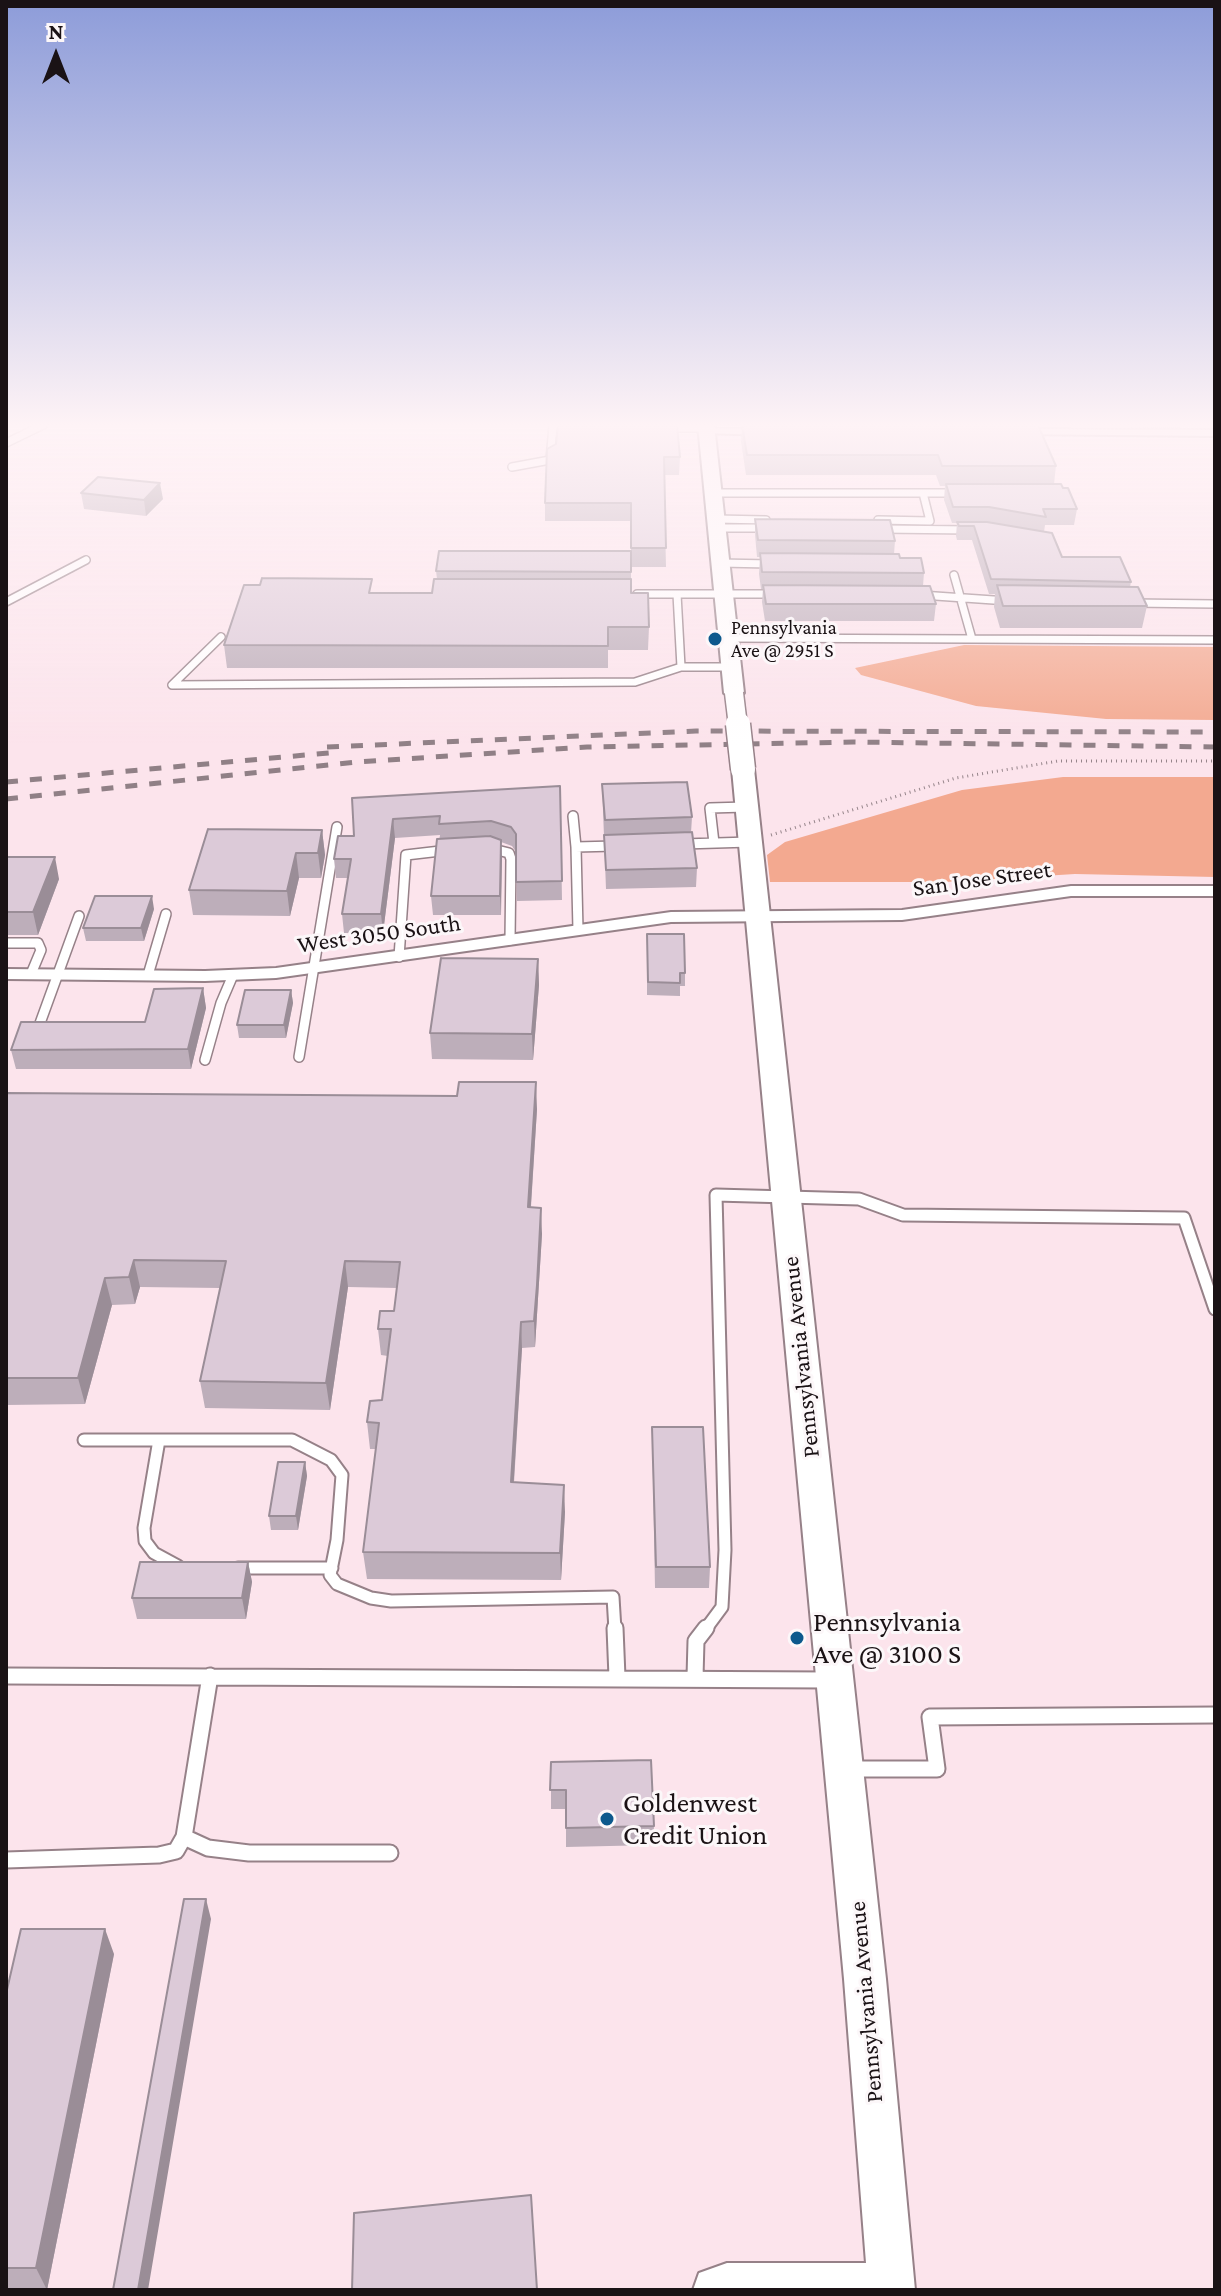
<!DOCTYPE html>
<style>
body{margin:0}
#map{position:relative;width:1221px;height:2296px;overflow:hidden;background:#fce4ec;font-family:"Crimson Pro",serif}
canvas{display:block}
.frame{position:absolute;inset:0;border:8px solid #1a1215;pointer-events:none}
.north{position:absolute;left:16px;top:16px;width:80px;height:80px;-webkit-text-stroke:6px #fcf7f9;paint-order:stroke;rotate:0deg;font-size:22px;font-weight:700;line-height:32px;text-align:center;color:#1a1215}
.north::after{content:'';display:block;margin:auto;width:28px;height:36px;background:#1a1215;clip-path:polygon(50% 0,100% 100%,50% 72%,0 100%)}
</style>
<div id="map">
<canvas width="1221" height="2296"></canvas>
<div class="frame"></div>
<div class="north">N</div>
</div>
<script>
const c = document.querySelector('canvas').getContext('2d');
c.lineJoin = 'round';
function fillPath(path, color) {
  c.fillStyle = color;
  c.fill(path, 'evenodd');
}
function poly(rows) {
  const path = new Path2D();
  for (const r of rows) {
    path.moveTo(r[0], r[1]);
    for (let i = 2; i < r.length; i += 2) path.lineTo(r[i], r[i + 1]);
  }
  return path;
}
function stroke(path, color, width, dash) {
  c.strokeStyle = color;
  c.lineWidth = width;
  c.lineCap = dash ? 'butt' : 'round';
  c.setLineDash(dash || []);
  c.stroke(path);
}
function write(font, color, halo, rows, align = 'center') {
  c.font = font + ' "Crimson Pro",serif';
  c.lineWidth = 6;
  c.setLineDash([]);
  c.textBaseline = 'middle';
  c.strokeStyle = halo;
  c.fillStyle = color;
  for (const [text, x, y, turn = 0] of rows) {
    c.save();
    c.translate(x, y);
    c.rotate((+turn || 0) * Math.PI / 180);
    c.textAlign = isNaN(turn) ? turn : align;
    if (halo) c.strokeText(text, 0, 0);
    c.fillText(text, 0, 0);
    c.restore();
  }
}
fillPath(poly([
 [964,645,1215,647,1215,720,1106,719,976,706,861,675,855,668],
 [1063,777,1215,777,1215,877,1075,874,946,882,770,882,767,855,785,842,962,790]
]), '#f3a990');
const laneFar3 = poly([
 [664,428,707,428],
 [6,443,43,425],
 [512,467,550,460,553,426,559,425],
 [713,493,955,493],
 [716,519,766,520],
 [878,520,930,521,923,493],
 [716,528,766,528],
 [882,529,970,530],
 [720,563,770,564],
 [954,575,972,639],
 [637,594,777,594],
 [677,594,681,667,732,667],
 [921,595,1008,601],
 [6,602,86,560],
 [1132,603,1215,604],
 [221,637,172,685,635,682,681,667],
 [729,638,1215,640]
]);
const laneFar2 = poly([
 [573,816,576,847],
 [714,843,710,808,746,807],
 [683,844,750,842],
 [489,848,509,853,511,859,510,940],
 [578,930,576,847,615,846],
 [6,943,38,943,41,950,31,974],
 [399,957,406,855,449,850],
 [148,975,166,914],
 [39,1026,79,916],
 [299,1057,337,827],
 [205,1060,221,1003,233,975]
]);
const laneFar1 = poly([
 [84,1440,292,1440,331,1460,342,1475,337,1540,330,1575,337,1584,371,1598,391,1601,613,1597,615,1630],
 [159,1440,144,1528,145,1541,154,1553,178,1566],
 [238,1568,332,1568],
 [705,1630,722,1607,725,1550,716,1195,859,1199,903,1215,1184,1218,1215,1309]
]);
const lane = poly([
 [615,1628,617,1677],
 [6,1676,828,1680],
 [695,1677,696,1641,706,1628],
 [852,1769,937,1769,930,1717,1215,1715],
 [184,1837,208,1848,249,1853,390,1853],
 [6,1860,159,1855,176,1851,184,1837,210,1676]
]);
const street = poly([
 [707,428,767,429,773,432,767,435,703,433,703,429,707,428],
 [1015,429,1215,430,1215,436,1011,434,1009,432,1015,429],
 [1071,886,1215,886,1215,896,1071,896,902,920,671,922,276,978,205,981,6,979,6,969,205,971,276,968,671,912,902,910,1071,886]
]);
const secondary = poly([
 [698,425,714,425,744,693,734,699,724,693,698,425],
 [743,762,754,769,886,1979,915,2290,693,2290,699,2273,727,2263,866,2263,844,1979,732,769,743,762]
]);
stroke(laneFar3, '#968188', 10);
stroke(laneFar2, '#968188', 12);
stroke(laneFar1, '#968188', 15);
stroke(lane, '#968188', 19);
stroke(street, '#968188', 4);
stroke(secondary, '#968188', 4);
stroke(poly([
 [771,835,956,778,1058,761,1215,761]
]), '#96858b', 3, [1, 4]);
stroke(laneFar3, '#fff', 7);
stroke(laneFar2, '#fff', 9);
stroke(laneFar1, '#fff', 11);
stroke(lane, '#fff', 15);
fillPath(street, '#fff');
fillPath(secondary, '#fff');
stroke(poly([
 [327,747,696,731,1215,732],
 [6,782,339,752],
 [6,799,357,762,587,747,853,742,1215,747]
]), '#908086', 5, [12, 12]);
const secondaryBridgeFar1 = poly([
 [734,693,738,726]
]);
const secondaryBridge = poly([
 [738,724,743,769]
]);
stroke(secondaryBridgeFar1, '#968188', 21, []);
stroke(secondaryBridge, '#968188', 27, []);
stroke(secondaryBridgeFar1, '#fff', 18);
stroke(secondaryBridge, '#fff', 24);
fillPath(poly([
 [114,425,185,425,115,426],
 [742,425,1056,466,1054,484,1063,488,1077,509,1074,525,1045,525,1044,532,1062,557,1131,582,1130,587,1147,606,1142,628,1000,628,994,607,995,594,989,594,972,540,957,540,956,536,957,523,952,523,944,500,945,486,940,486,936,475,746,475,741,442],
 [547,449,680,457,679,475,664,475,666,567,631,567,631,593,649,627,648,650,608,650,608,668,227,668,224,645,260,585,373,593,432,593,437,579,436,571,631,551,631,521,545,521,545,503],
 [81,493,163,499,146,516,84,509],
 [755,519,895,541,894,554,924,573,923,586,936,604,934,621,765,621,762,602,763,589,761,589,759,574,760,557,757,557,755,535],
 [602,784,692,817,691,833,697,868,696,887,606,889],
 [560,786,562,900,517,901,516,852,512,846,501,842,501,915,433,915,431,896,440,835,395,838,383,933,344,933,342,914,348,878,336,878,334,859,354,836,352,798],
 [322,830,325,855,321,878,299,878,290,916,193,915,189,890],
 [6,857,59,879,38,935,6,935],
 [154,909,144,941,86,941,83,928],
 [647,934,685,973,685,986,680,986,680,996,647,995],
 [538,959,539,985,533,1060,432,1059,430,1033],
 [203,988,206,1008,191,1069,16,1069,11,1050,145,1022],
 [291,990,293,1003,286,1038,239,1038,237,1025],
 [6,1093,537,1109,531,1207,542,1234,535,1347,522,1348,514,1483,565,1512,561,1580,367,1579,363,1552,376,1449,370,1449,367,1422,382,1400,388,1356,381,1355,378,1329,394,1311,397,1288,348,1287,330,1410,205,1408,200,1381,220,1288,140,1287,135,1304,112,1305,85,1404,6,1405],
 [652,1427,710,1567,709,1588,655,1588],
 [305,1462,307,1476,298,1530,271,1530,269,1516],
 [248,1562,252,1582,246,1619,137,1619,132,1598],
 [551,1762,654,1826,653,1845,566,1847,566,1809,551,1809],
 [114,1954,47,2290,6,2290,6,1994]
]), '#bdaeba');
fillPath(poly([
 [160,483,163,499,146,516,144,500],
 [393,819,395,838,383,933,381,914],
 [322,830,325,855,321,878,318,853],
 [501,840,502,858,501,915,500,896],
 [296,853,299,878,290,916,287,891],
 [55,857,59,879,38,935,33,912],
 [152,896,154,909,144,941,141,928],
 [538,959,539,985,533,1060,532,1034],
 [203,988,206,1008,191,1069,188,1049],
 [291,990,293,1003,286,1038,284,1025],
 [536,1082,537,1109,529,1234,528,1207],
 [541,1208,542,1234,535,1347,534,1321],
 [134,1260,140,1287,135,1304,129,1277],
 [345,1261,348,1287,330,1410,326,1383],
 [105,1278,112,1305,85,1404,78,1378],
 [521,1322,522,1348,512,1509,511,1482],
 [305,1462,307,1476,298,1530,296,1516],
 [564,1485,565,1512,561,1580,560,1553],
 [248,1562,252,1582,246,1619,242,1598],
 [206,1899,211,1919,148,2290,138,2290],
 [105,1929,114,1954,47,2290,36,2268]
]), '#9a8d97');
const building = poly([
 [558,425,677,425,680,457,664,457,666,548,631,548,631,503,545,503,547,449,556,444,558,425],
 [742,425,1038,425,1056,466,942,466,938,455,747,455,742,425],
 [98,477,160,483,144,500,81,493,98,477],
 [946,484,1061,484,1063,488,1068,488,1077,509,1043,509,1046,517,989,507,953,507,946,484],
 [755,519,890,520,895,541,758,540,755,519],
 [957,522,987,522,1052,533,1062,557,1120,557,1131,582,991,579,974,526,959,526,957,522],
 [439,551,631,551,631,572,436,571,439,551],
 [760,553,899,554,900,558,921,558,924,573,762,572,760,553],
 [262,578,372,579,369,593,432,593,434,579,631,579,631,593,648,593,649,627,608,627,608,646,224,645,244,585,260,585,262,578],
 [763,585,930,586,936,604,766,604,763,585],
 [997,585,1138,587,1147,606,1003,606,997,585],
 [687,782,692,817,605,820,602,784,687,782],
 [560,786,562,881,516,882,516,834,511,827,491,821,439,824,440,816,393,819,381,914,342,914,351,859,334,859,338,836,354,836,352,798,560,786],
 [208,829,322,830,318,853,296,853,287,891,189,890,208,829],
 [692,832,697,868,606,870,604,835,692,832],
 [490,836,501,840,500,896,431,896,437,839,490,836],
 [6,857,55,857,33,912,6,912,6,857],
 [95,896,152,896,141,928,83,928,95,896],
 [647,934,684,934,685,973,680,973,680,983,648,982,647,934],
 [441,958,538,959,532,1034,430,1033,441,958],
 [203,988,188,1049,11,1050,21,1022,145,1022,154,989,203,988],
 [245,990,291,990,284,1025,237,1025,245,990],
 [459,1082,536,1082,528,1207,541,1208,537,1285,534,1321,521,1322,511,1482,564,1485,560,1553,363,1552,379,1423,367,1422,370,1401,382,1400,391,1329,378,1329,380,1311,394,1311,400,1262,345,1261,326,1383,200,1381,226,1261,134,1260,129,1277,105,1278,78,1378,6,1378,6,1093,457,1096,459,1082],
 [652,1427,703,1427,710,1567,656,1567,652,1427],
 [278,1462,305,1462,296,1516,269,1516,278,1462],
 [140,1562,248,1562,242,1598,132,1598,140,1562],
 [651,1760,654,1826,566,1828,566,1790,550,1790,551,1762,651,1760],
 [184,1899,206,1899,138,2290,113,2290,184,1899],
 [21,1929,105,1929,36,2268,6,2268,6,1994,21,1929],
 [531,2195,537,2290,352,2290,354,2213,531,2195]
]);
fillPath(building, '#dccad8');
stroke(building, '#9a8d97', 2);
const sky = c.createLinearGradient(0, 0, 0, 746);
sky.addColorStop(0, '#8d9cd9');
sky.addColorStop(0.57, '#fef3f6');
sky.addColorStop(1, '#fef3f600');
c.fillStyle = sky;
c.fillRect(0, 0, 1221, 746);
for (const [x, y, r, color] of [
 [715,639,8,"#0d598d"],
 [797,1638,8,"#0d598d"],
 [607,1819,8,"#0d598d"]
]) {
  const dot = new Path2D();
  dot.arc(x, y, r, 0, 2 * Math.PI);
  c.fillStyle = color;
  c.fill(dot);
  stroke(dot, '#fcf7f9', 3);
}
write('20px', '#1a1215', '#fcf7f9', [
 ["Pennsylvania",731,628],
 ["Ave @ 2951 S",731,651]
], 'left');
write('24px', '#1a1215', '#fcf7f9', [
 ["San Jose Street",982,879,-8],
 ["West 3050 South",379,934,-8],
 ["Pennsylvania Avenue",801,1357,-96],
 ["Pennsylvania Avenue",866,2002,-95]
]);
write('28px', '#1a1215', '#fcf7f9', [
 ["Pennsylvania",813,1622],
 ["Ave @ 3100 S",813,1654],
 ["Goldenwest",623,1803],
 ["Credit Union",623,1835]
], 'left');
</script>
